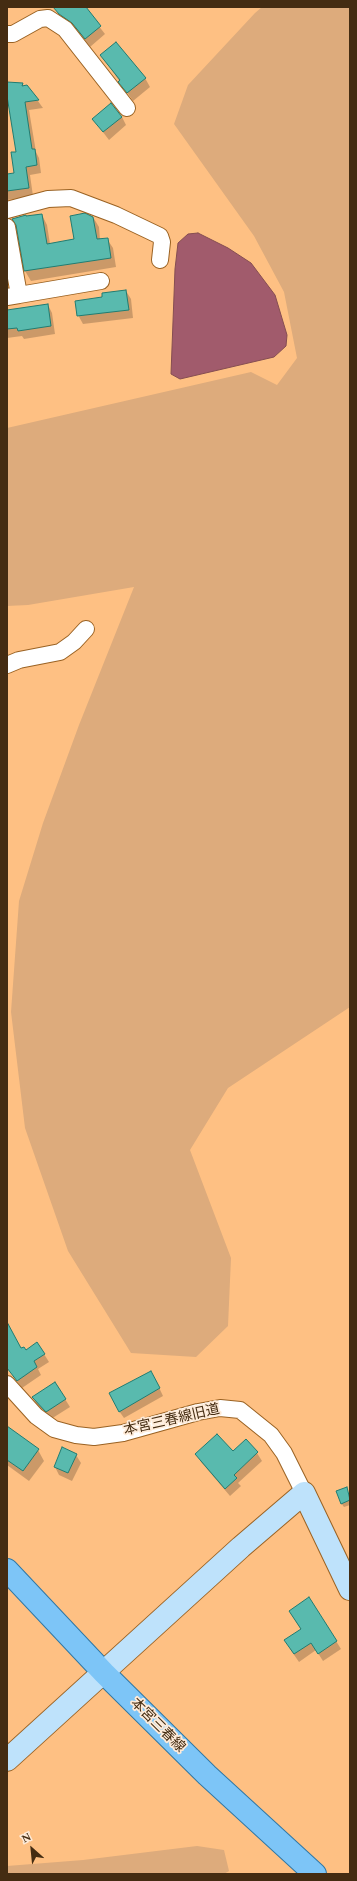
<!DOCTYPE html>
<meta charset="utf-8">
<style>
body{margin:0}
#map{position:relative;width:357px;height:1881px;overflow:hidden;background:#fec083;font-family:Spectral,serif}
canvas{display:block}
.frame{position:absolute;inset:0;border:8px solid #442c12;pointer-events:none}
.north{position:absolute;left:12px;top:1829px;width:40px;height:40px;-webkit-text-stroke:3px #feebd9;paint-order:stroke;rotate:333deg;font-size:11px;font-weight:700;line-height:16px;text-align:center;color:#442c12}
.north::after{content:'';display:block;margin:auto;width:14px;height:18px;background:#442c12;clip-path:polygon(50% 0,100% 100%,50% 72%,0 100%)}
</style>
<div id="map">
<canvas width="357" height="1881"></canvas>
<div class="frame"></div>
<div class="north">N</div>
</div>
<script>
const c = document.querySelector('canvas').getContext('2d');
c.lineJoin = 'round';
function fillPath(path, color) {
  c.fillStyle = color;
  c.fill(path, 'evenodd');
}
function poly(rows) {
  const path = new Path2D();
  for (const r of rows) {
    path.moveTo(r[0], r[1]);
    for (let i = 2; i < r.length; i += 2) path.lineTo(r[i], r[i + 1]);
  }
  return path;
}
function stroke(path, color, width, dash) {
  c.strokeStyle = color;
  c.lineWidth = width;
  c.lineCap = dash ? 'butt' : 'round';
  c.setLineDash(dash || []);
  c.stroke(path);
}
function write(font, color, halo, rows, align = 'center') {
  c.font = font + ' Spectral,"Noto Sans JP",serif';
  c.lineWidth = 3.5;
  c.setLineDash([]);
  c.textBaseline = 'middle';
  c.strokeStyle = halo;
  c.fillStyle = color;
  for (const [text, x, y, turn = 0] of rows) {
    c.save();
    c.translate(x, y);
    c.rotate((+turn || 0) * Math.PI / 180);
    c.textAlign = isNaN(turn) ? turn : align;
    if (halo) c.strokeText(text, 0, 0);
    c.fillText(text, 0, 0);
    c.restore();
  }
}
fillPath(poly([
 [262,7,350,7,350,1007,228,1088,190,1150,231,1258,228,1326,196,1357,131,1353,68,1251,25,1128,11,1012,19,901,43,823,79,725,134,587,28,605,7,606,7,428,251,372,277,385,297,358,284,292,254,236,174,124,188,85,255,13],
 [197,1846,224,1850,229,1871,224,1874,7,1874,7,1866,83,1860]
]), '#ddab7c');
const water = poly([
 [198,233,228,248,251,263,275,295,287,335,286,346,274,357,180,379,171,374,175,269,178,243,188,234,198,233]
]);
fillPath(water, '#a15b6c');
stroke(water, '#854d51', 1);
fillPath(poly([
 [54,7,84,7,105,34,90,47,78,31,65,22],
 [102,56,145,78,150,87,133,101],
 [7,83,22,84,24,87,27,86,43,108,29,110,36,152,39,158,41,173,30,175,33,196,7,200,7,175,16,174,17,152,10,106,7,106],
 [122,117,126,125,109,140,93,119],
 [42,215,47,225,50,244,75,240,93,217,99,227,100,240,107,239,113,248,116,267,31,281,25,271,18,228,26,217],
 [126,291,131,299,133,318,83,324,78,315,103,298],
 [48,305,52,313,55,334,24,339,22,336,7,338,7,311],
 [7,1334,21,1350,44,1354,49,1362,38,1369,41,1375,22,1388,7,1367],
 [155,1379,163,1396,124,1418,119,1411],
 [33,1397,65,1399,70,1407,51,1419,37,1405],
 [7,1432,38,1450,44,1461,29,1481,7,1465],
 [233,1453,257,1453,262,1461,238,1483,241,1486,230,1496,201,1462,196,1454],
 [76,1455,81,1463,72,1481,59,1475,55,1467],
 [346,1488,350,1496,350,1505,344,1507,341,1503],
 [290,1612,336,1641,341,1649,323,1661,316,1650,299,1662,290,1649,301,1630]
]), '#0003');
const building = poly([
 [53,7,86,7,101,26,85,39,72,23,59,14,53,7],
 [116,42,146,78,127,93,118,82,120,80,100,55,116,42],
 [7,82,23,83,22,86,27,85,39,100,25,102,32,149,35,149,37,165,26,167,29,188,7,191,7,174,14,173,11,152,16,152,7,96,7,82],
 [111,103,122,117,103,132,92,119,111,103],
 [85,213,93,217,97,239,108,238,111,258,24,271,16,225,12,219,26,215,26,216,42,214,47,244,74,239,70,216,85,213],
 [126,290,129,310,77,316,75,301,102,297,102,293,126,290],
 [48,304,51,326,18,331,17,328,7,329,7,310,48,304],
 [7,1322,21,1348,24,1347,26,1350,37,1342,45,1354,34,1361,37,1367,17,1381,7,1368,7,1322],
 [151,1371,160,1388,119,1412,109,1393,151,1371],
 [55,1382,66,1399,46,1412,32,1397,55,1382],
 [7,1426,39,1449,23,1471,7,1460,7,1426],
 [217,1434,233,1451,246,1439,258,1452,234,1475,237,1478,225,1489,195,1454,217,1434],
 [62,1447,77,1454,68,1473,54,1467,62,1447],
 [347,1487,350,1500,341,1504,336,1491,347,1487],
 [309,1597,337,1641,318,1654,311,1643,294,1654,284,1640,301,1629,289,1611,309,1597]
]);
fillPath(building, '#59baae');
stroke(building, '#207c72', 1);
const street = poly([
 [7,34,13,34,40,19,48,18,65,29,127,108],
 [7,210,48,199,71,198,116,215,160,236,162,242,160,260],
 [7,227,19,295,7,297],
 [19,295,101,281],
 [7,665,19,660,60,652,74,642,86,629],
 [7,1384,36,1416,54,1429,76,1435,94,1437,123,1433,198,1412,220,1408,240,1410,271,1435,284,1453,304,1493]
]);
const secondary = poly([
 [7,1760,241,1547,304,1493,350,1589]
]);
const primary = poly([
 [7,1570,104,1673,207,1775,315,1874]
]);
stroke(street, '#9a6223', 18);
stroke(secondary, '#9a6223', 24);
stroke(primary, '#3077a4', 24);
stroke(street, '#fff', 16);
stroke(secondary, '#bee2fb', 22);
stroke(primary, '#7dc5f7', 22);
write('14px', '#442c12', '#feebd9', [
 ["本宮三春線旧道",172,1421,-13],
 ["本宮三春線",157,1726,45]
]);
</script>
